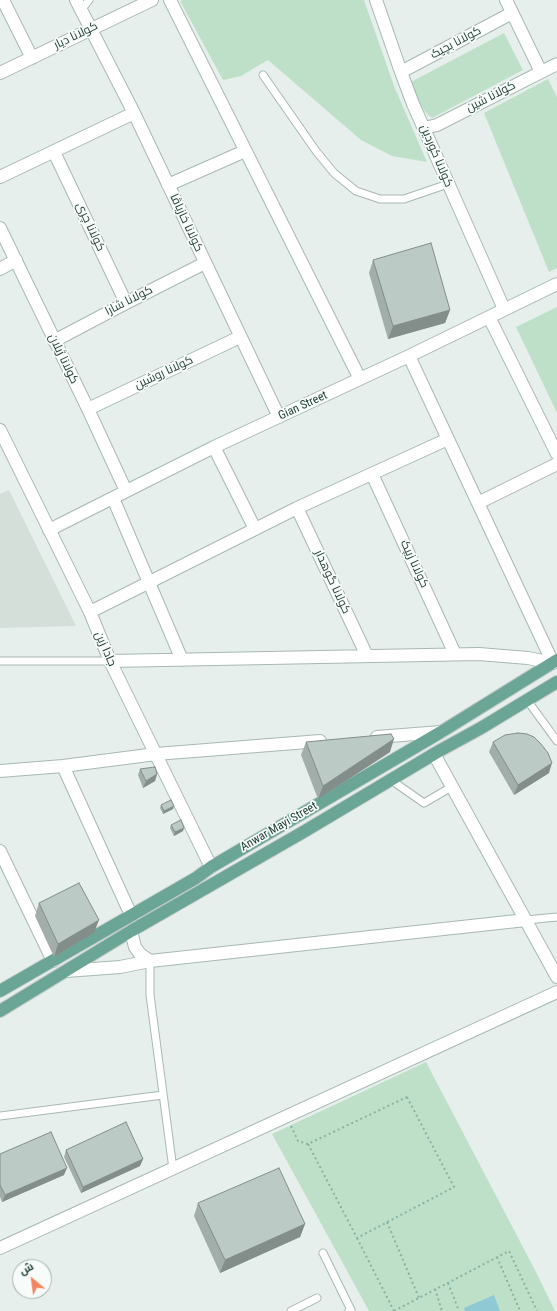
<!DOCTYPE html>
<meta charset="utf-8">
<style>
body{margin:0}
#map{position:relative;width:557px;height:1311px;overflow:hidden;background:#e6efeb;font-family:"Roboto Condensed",Cairo,sans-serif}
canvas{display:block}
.north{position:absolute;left:12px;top:1259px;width:40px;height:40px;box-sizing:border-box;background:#f7fbf9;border:1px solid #a3b1ad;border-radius:50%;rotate:331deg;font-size:11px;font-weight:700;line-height:16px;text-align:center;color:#24423a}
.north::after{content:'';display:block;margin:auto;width:14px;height:18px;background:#f4845f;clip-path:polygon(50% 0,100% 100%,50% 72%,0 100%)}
</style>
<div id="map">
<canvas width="557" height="1311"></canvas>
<div class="north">ش</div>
</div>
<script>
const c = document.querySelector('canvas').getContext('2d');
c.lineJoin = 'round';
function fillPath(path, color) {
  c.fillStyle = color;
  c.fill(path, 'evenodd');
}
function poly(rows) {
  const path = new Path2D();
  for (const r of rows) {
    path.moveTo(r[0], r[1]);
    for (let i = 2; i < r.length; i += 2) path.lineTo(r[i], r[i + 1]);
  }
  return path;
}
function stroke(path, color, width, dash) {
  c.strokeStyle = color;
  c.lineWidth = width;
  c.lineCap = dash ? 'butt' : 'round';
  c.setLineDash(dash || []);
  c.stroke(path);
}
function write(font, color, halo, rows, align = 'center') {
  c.font = font + ' "Roboto Condensed",Cairo,sans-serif';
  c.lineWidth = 3.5;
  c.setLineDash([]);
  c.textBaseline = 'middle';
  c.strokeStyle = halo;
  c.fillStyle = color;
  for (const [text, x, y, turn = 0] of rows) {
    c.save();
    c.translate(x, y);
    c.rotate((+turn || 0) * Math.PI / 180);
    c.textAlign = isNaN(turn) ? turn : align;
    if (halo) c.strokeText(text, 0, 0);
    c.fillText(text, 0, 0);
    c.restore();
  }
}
fillPath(poly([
 [9,490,76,626,0,628,0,494]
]), '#d4dfda');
fillPath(poly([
 [183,0,364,0,394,86,427,162,392,156,361,140,268,60,241,76,223,80,180,1],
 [504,33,523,70,432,118,425,112,409,83],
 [548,79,557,97,557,268,549,272,484,113],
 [557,307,557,413,516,327],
 [426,1062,536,1272,555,1311,369,1311,272,1134]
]), '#bfe0c8');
fillPath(poly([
 [494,1295,500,1311,465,1311,464,1308]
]), '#8ec9d4');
const service = poly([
 [81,10,89,0],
 [263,75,316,151,334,173,356,191,380,199,404,199,448,184],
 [0,661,110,661],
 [527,700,557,741],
 [391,780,424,803,453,786],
 [526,920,557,917],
 [150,961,150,995,173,1169],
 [0,1116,163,1095],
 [323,1253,351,1310,349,1311],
 [291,1311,317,1298]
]);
const minor = poly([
 [3,0,32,58],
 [76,0,134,113,279,417],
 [170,0,360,379],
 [376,0,401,72,413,104,504,309],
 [506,0,541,72],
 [401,72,512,13],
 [0,73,152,0],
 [424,128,437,125,557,64],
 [54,152,126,303],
 [0,177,134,113],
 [168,185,245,151],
 [0,228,88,409,126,491],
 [0,269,16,260],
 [489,317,557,454],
 [54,341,126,303,205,263],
 [409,356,553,663],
 [88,409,240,337],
 [214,447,255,529],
 [372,474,455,654],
 [113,498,182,660],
 [478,503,557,464],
 [297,508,367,656],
 [49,530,214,447,409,356,557,284],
 [90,612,297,508,448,439],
 [110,661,479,654,528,658,553,663],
 [377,737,441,732],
 [434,754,557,977],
 [63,766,131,915],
 [0,771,63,766,156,754,320,741],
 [0,851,53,961],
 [131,931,135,947,140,954,150,961],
 [66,971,120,967,150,961,526,920],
 [0,1248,557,992]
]);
const tertiary = poly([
 [0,430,90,612,110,661,211,867]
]);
const primary = poly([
 [0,991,196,878,211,867,441,732,557,660],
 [0,1011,131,931,305,831,439,751,481,728,557,682]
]);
stroke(service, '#a8b8b2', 9);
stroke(minor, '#a8b8b2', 14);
stroke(tertiary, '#a8b8b2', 14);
stroke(primary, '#c2cac8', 14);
stroke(poly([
 [407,1097,454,1187,357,1238,308,1144,407,1097],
 [291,1126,298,1141,308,1144],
 [387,1222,419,1298],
 [357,1238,394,1311],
 [497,1257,520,1311],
 [448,1283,459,1311],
 [435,1289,442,1311],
 [394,1311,509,1251,537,1311]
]), '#86b3a5', 2, [2, 3]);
stroke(service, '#fff', 7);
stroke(minor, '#fff', 12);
stroke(tertiary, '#fff', 12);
stroke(primary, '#6aa596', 12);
fillPath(poly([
 [373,260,450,310,445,323,388,339,369,273],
 [306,742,390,752,318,799,301,755],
 [493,742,549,773,514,795,489,752],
 [140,769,157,774,155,781,143,788,138,775],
 [161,805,173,809,163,814,160,808],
 [171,825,183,831,174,836,170,828],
 [39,903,94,933,54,957,35,916],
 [66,1150,143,1159,140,1166,81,1193,64,1157],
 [0,1154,64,1175,2,1202,0,1197],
 [198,1203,305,1224,300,1237,220,1273,194,1216]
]), '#a1aea9');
fillPath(poly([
 [450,310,445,323,388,339,393,326],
 [394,739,390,752,318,799,323,786],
 [552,763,549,773,514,795,518,785],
 [157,774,155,781,143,788,146,781],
 [174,806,173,809,163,814,164,811],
 [184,828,183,831,174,836,175,832],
 [99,920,94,933,54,957,58,944],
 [143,1159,140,1166,81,1193,83,1187],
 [67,1168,64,1175,2,1202,5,1195],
 [305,1224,300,1237,220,1273,225,1260]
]), '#838d89');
const building = poly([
 [431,243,450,310,393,326,373,260,431,243],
 [518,733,527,734,534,737,541,744,548,753,552,763,518,785,493,742,505,735,518,733],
 [391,734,394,739,323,786,306,742,391,734],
 [155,767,157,774,146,781,140,769,155,767],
 [171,800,174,806,164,811,161,805,171,800],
 [181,820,184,828,175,832,171,825,181,820],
 [79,883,99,920,58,944,39,903,79,883],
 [126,1122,143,1159,83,1187,66,1150,126,1122],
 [51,1132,67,1168,5,1195,0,1185,0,1154,51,1132],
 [279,1168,305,1224,225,1260,198,1203,279,1168]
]);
fillPath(building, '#bbcac4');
stroke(building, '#838d89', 1);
write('12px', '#24423a', '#f7fbf9', [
 ["کولانا دیار",76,36,-26],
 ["کولانا بچیک",456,43,-28],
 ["کولانا شین",491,97,-27],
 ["کولانا کوردین",436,156,67],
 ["کولانا خازیاڤا",186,223,65],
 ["کولانا چری",90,227,65],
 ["کولانا شارا",129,301,-27],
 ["کولانا ژیلان",63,359,64],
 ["کولانا روشین",164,373,-25],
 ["Gian Street",303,406,-25],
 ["کولانا زیپک",414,564,65],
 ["کولانا گوهدار",332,582,65],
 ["جادا زین",105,649,66],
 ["Anwar Mayi Street",279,827,-30]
]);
</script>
